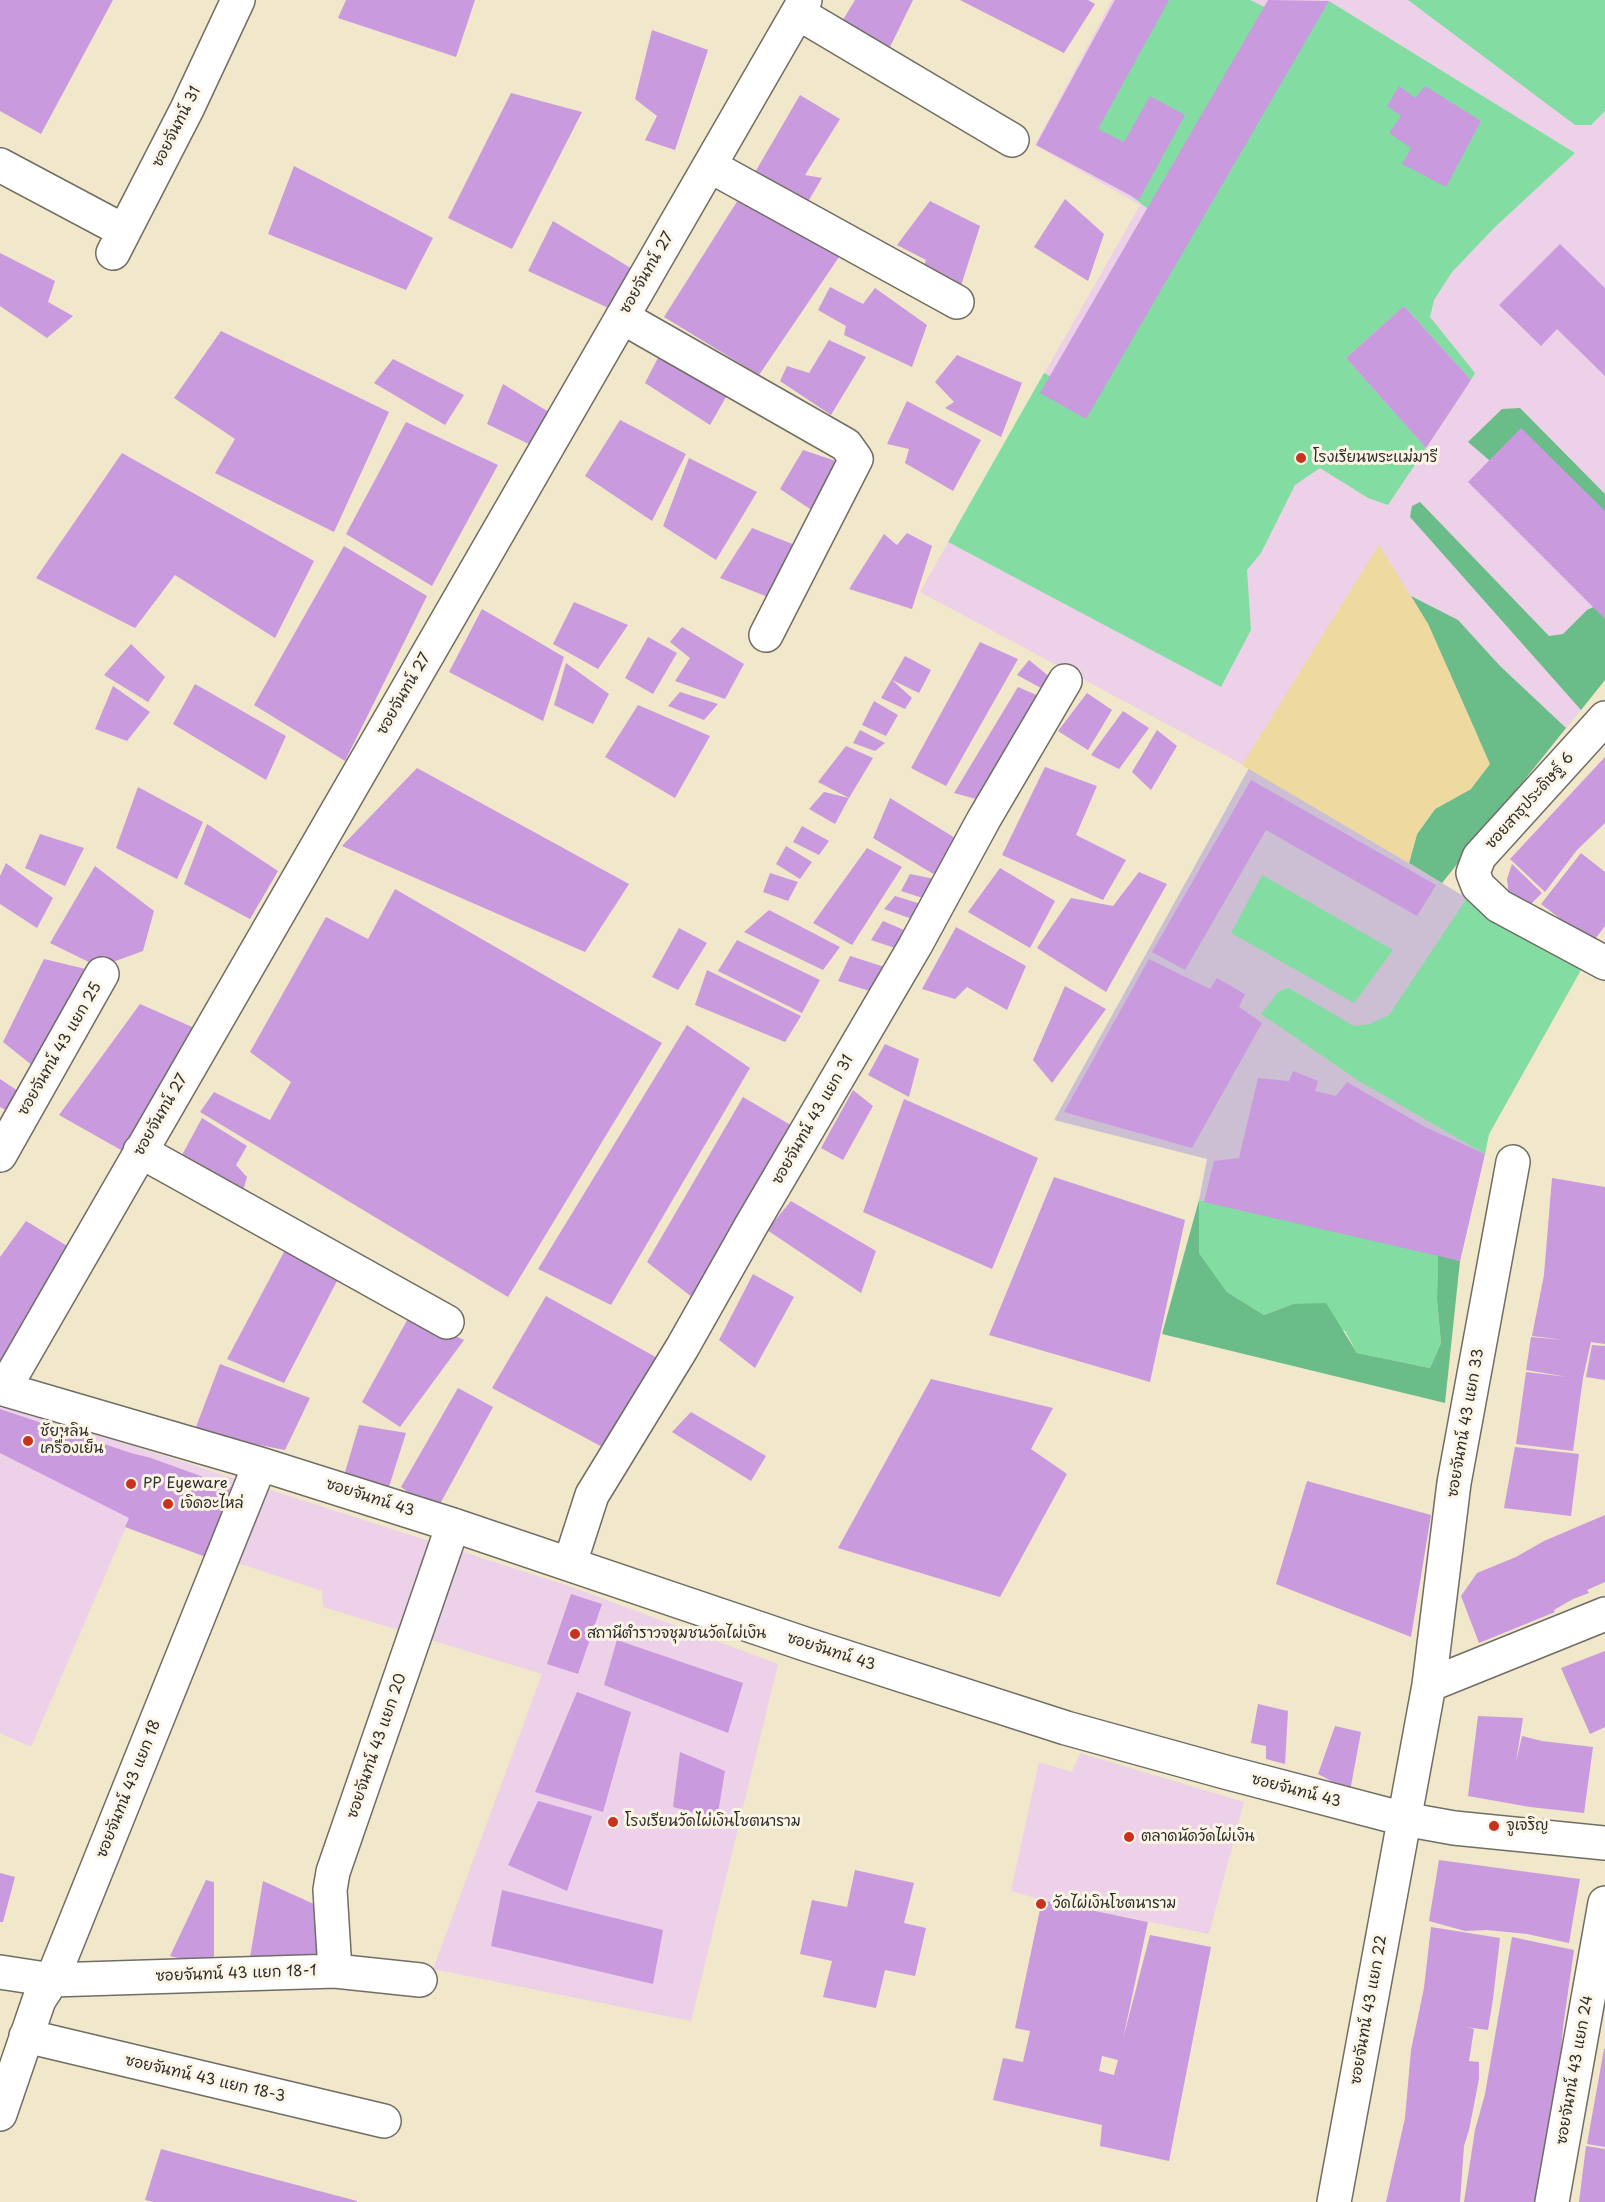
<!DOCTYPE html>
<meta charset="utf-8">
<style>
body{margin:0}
canvas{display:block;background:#f1e7ca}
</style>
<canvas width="1605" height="2202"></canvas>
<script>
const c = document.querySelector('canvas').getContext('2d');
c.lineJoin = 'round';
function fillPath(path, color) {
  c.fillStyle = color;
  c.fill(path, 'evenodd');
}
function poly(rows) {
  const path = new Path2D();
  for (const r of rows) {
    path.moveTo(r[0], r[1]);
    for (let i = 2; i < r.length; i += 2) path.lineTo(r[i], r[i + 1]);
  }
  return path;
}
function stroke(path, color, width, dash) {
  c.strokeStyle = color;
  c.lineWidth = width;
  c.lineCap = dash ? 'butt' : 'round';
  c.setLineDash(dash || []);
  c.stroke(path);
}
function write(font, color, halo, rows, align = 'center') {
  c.font = font + ' "Playpen Sans","Playpen Sans Thai",sans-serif';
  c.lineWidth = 6;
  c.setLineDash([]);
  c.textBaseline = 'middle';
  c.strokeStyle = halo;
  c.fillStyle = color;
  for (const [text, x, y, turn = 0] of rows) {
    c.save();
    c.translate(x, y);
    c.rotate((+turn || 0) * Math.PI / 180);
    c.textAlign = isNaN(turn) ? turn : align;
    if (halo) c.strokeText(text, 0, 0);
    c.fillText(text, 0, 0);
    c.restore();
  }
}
fillPath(poly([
 [1112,0,1605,0,1605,680,1442,883,1249,768,920,592,1140,205,1035,145],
 [0,1406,140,1448,572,1587,778,1664,691,2021,433,1969,542,1674,323,1607,322,1591,244,1565,206,1557,126,1527,31,1747,0,1733],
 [1080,1753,1244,1802,1209,1934,1042,1900,1011,1891,1039,1762,1072,1772]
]), '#edd1e9');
fillPath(poly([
 [1249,768,1442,883,1582,968,1489,1134,1460,1261,1199,1200,1207,1159,1054,1120]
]), '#ccbfd4');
fillPath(poly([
 [1152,0,1250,0,1273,11,1157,216,1065,144],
 [1408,0,1605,0,1605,111,1591,125,1575,125],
 [1329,1,1575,153,1494,228,1452,272,1434,300,1430,317,1475,373,1471,380,1404,306,1346,358,1426,448,1388,505,1368,498,1320,468,1295,485,1261,553,1247,570,1251,630,1221,687,948,542,1044,373,1088,395],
 [1262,875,1393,950,1354,1003,1231,933],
 [1467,898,1582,968,1489,1134,1485,1154,1359,1081,1261,1014,1279,991,1289,988,1354,1026,1370,1024,1389,1015],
 [1199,1200,1438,1255,1437,1300,1441,1343,1430,1368,1357,1353,1345,1331,1293,1304,1264,1315,1227,1292,1199,1253]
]), '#83dda3');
fillPath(poly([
 [1520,408,1605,494,1605,680,1581,710,1410,517,1412,506,1420,502,1549,636,1563,634,1587,610,1604,602,1604,587,1489,460,1468,442,1502,409],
 [1411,596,1458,620,1500,666,1566,728,1442,883,1409,863,1417,834,1435,809,1471,789,1478,737,1428,624],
 [1199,1200,1199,1253,1227,1292,1264,1315,1293,1304,1326,1303,1357,1353,1430,1368,1441,1343,1437,1300,1438,1255,1460,1261,1445,1403,1162,1334]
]), '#6abc89');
fillPath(poly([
 [1379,545,1428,624,1490,764,1471,789,1435,809,1417,834,1409,863,1242,765]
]), '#eeda9e');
fillPath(poly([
 [0,0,113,0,41,134,0,111],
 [346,0,475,0,456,57,338,18],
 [855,0,913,0,889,49,841,23],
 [960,0,1088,0,1095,4,1064,53],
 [1115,0,1169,0,1098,129,1124,142,1150,96,1185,115,1139,200,1036,145],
 [1268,0,1329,1,1086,419,1040,393],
 [652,30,708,50,675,150,645,140,657,116,635,99],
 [1399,86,1415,98,1425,86,1481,121,1446,187,1402,164,1411,148,1389,133,1401,116,1387,106],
 [511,93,582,112,512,249,448,218],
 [800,95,840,119,805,175,822,178,803,210,754,174],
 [294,166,433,238,406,290,268,234],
 [1065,199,1104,234,1088,281,1034,247],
 [738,200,839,257,759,375,664,317],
 [930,201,980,226,960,289,921,272,926,260,897,245],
 [553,221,639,273,613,310,528,271],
 [1560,244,1605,288,1605,376,1557,329,1541,346,1499,305],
 [0,253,55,281,48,302,73,316,47,338,0,306],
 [830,287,863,304,875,288,927,325,912,367,844,335,846,326,818,310],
 [1404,306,1471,380,1426,448,1346,358],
 [221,331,389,412,334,532,215,473,235,439,174,398],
 [829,340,866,357,831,415,780,381,787,366,809,373],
 [660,354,730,390,710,425,645,383],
 [957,355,1022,383,1001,437,945,408,954,402,935,382],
 [393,359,464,395,445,425,374,383],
 [503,384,557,417,533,446,487,424],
 [907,401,981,440,953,491,905,463,909,449,887,444],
 [620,420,686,454,652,521,585,476],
 [406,422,498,465,432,586,346,534],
 [1521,428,1605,511,1605,619,1468,482],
 [803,450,845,464,819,515,780,489],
 [122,453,314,561,275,638,175,575,135,628,36,578],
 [689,458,757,492,716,560,663,526],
 [752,528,800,547,768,597,720,578],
 [907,533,932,546,912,609,849,589,884,534,897,545],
 [344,546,427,596,345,761,254,705],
 [574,602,628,625,598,669,553,644],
 [482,609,564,657,543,721,449,672],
 [682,627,744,664,725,699,675,681,690,658,670,642],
 [648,637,677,653,653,694,625,678],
 [980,642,1018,659,946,786,911,768],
 [131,644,165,677,148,702,104,675],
 [905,656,931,670,919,693,892,680,912,698,905,709,881,698],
 [1029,660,1056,682,1052,694,1017,675],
 [566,663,609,694,593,724,554,705],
 [195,684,286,736,266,780,173,724],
 [113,686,150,712,127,741,95,729],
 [1018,687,1041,697,987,802,954,793],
 [680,692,718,704,704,720,668,706],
 [1087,693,1112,710,1088,750,1058,731],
 [874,701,898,715,886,736,862,725],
 [638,705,710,736,675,798,605,757],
 [1123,711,1149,728,1119,769,1091,755],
 [860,730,885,743,875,751,853,743],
 [1157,730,1177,746,1151,790,1132,772],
 [846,746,873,758,849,798,818,782],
 [1605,757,1605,823,1577,850,1545,892,1510,859],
 [1045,767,1097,786,1076,835,1126,860,1103,900,1002,855],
 [417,768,629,884,585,952,342,846],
 [1251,780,1436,885,1417,916,1266,830,1185,970,1152,952],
 [138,787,203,822,177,879,116,848],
 [824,792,849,798,835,824,809,809],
 [890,798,960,841,942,879,873,838],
 [207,824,278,871,250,919,184,884],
 [802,826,829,841,819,855,793,842],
 [40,834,84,848,65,886,25,868],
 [786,846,812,862,800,879,776,864],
 [867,848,902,867,852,945,813,923],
 [1581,853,1605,872,1605,926,1592,943,1541,904],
 [6,863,53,898,37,928,0,904,0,876],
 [1512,864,1542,893,1528,907,1509,896,1507,879],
 [95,866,154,911,143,951,99,967,50,943],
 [1000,868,1055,901,1030,948,968,912],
 [1139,872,1167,884,1106,992,1037,948,1071,898,1113,906],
 [770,873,798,882,788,901,763,892],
 [910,874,940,880,929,900,901,891],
 [395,889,662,1043,508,1297,200,1112,214,1092,270,1120,291,1082,250,1052,326,917,368,939],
 [895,896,927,906,918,921,884,909],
 [769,910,840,947,823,970,744,932],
 [883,921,911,933,901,950,871,940],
 [956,927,1026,966,1007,1010,967,987,955,999,922,989],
 [679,928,707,943,678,990,652,977],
 [737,940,820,980,802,1013,718,971],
 [850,956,891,969,876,993,838,981],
 [44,959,94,971,38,1070,3,1042],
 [1149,959,1210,989,1217,978,1245,994,1239,1007,1262,1023,1192,1148,1064,1112],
 [707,970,801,1016,785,1042,695,1005],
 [1065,986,1106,1009,1052,1083,1033,1060],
 [140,1004,199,1030,128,1154,59,1115],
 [687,1025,750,1068,611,1305,538,1269],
 [885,1044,919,1059,909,1097,868,1075],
 [1293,1071,1318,1081,1315,1091,1336,1096,1347,1082,1425,1127,1485,1154,1460,1261,1204,1202,1214,1161,1239,1158,1258,1078,1289,1081],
 [0,1079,24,1095,11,1113,0,1107],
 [853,1090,873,1106,843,1160,821,1148],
 [743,1097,794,1127,697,1301,647,1262],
 [904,1099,1038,1158,992,1269,863,1212],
 [202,1118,247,1146,236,1165,247,1177,243,1191,182,1155],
 [1054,1177,1185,1220,1150,1382,989,1335],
 [1552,1178,1605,1187,1605,1344,1591,1342,1583,1378,1573,1451,1516,1444,1526,1372,1568,1377,1526,1370,1531,1337,1565,1340,1532,1336,1544,1275],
 [791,1201,876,1251,861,1293,767,1230],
 [26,1221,74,1250,0,1365,0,1257],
 [285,1250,339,1277,284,1383,227,1359],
 [753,1274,794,1297,755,1368,719,1340],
 [546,1296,661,1360,608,1450,492,1388],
 [410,1315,464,1340,400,1427,362,1402],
 [1592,1345,1605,1346,1605,1380,1586,1377],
 [220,1364,310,1398,285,1450,194,1432],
 [931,1379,1053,1408,1031,1449,1067,1474,1000,1597,838,1548],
 [458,1388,493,1407,435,1513,401,1487],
 [0,1409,131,1453,151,1458,231,1487,206,1557,125,1527,129,1518,0,1453],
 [691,1412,766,1456,751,1481,672,1432],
 [359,1425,406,1433,387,1493,343,1479],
 [1515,1447,1579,1454,1571,1516,1504,1508],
 [1307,1481,1431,1515,1411,1637,1276,1584],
 [1605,1515,1605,1582,1587,1590,1589,1593,1573,1599,1554,1610,1555,1612,1479,1643,1461,1596,1477,1573,1516,1557,1544,1541],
 [571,1594,602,1604,578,1674,547,1664],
 [617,1640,743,1683,728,1733,604,1685],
 [1605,1651,1605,1727,1590,1734,1561,1668],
 [577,1692,631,1712,603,1812,535,1792],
 [1258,1704,1288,1711,1285,1764,1266,1759,1266,1746,1251,1743],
 [1478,1716,1523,1718,1516,1762,1522,1736,1542,1741,1593,1747,1584,1813,1530,1807,1468,1796],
 [1335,1726,1361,1732,1350,1791,1318,1774],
 [680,1752,725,1771,717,1819,673,1807],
 [538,1801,592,1816,567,1891,508,1865],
 [1439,1860,1580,1879,1569,1943,1527,1934,1487,1930,1465,1931,1429,1921],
 [855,1870,914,1883,904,1923,926,1928,915,1976,885,1970,876,2008,823,1997,832,1961,800,1954,812,1900,847,1907],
 [0,1873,15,1877,3,1922,0,1922],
 [206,1880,214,1882,214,1967,170,1956],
 [263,1881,316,1905,317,1963,249,1963],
 [502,1890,663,1930,653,1984,491,1946],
 [1042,1900,1148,1922,1123,2039,1150,1935,1211,1947,1169,2161,1100,2146,1102,2125,993,2100,1003,2058,1023,2062,1030,2031,1015,2028],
 [1102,2056,1118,2060,1114,2075,1099,2071],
 [1431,1927,1500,1938,1493,1999,1488,2030,1466,2027,1474,2029,1469,2061,1479,2062,1479,2079,1469,2130,1464,2146,1460,2202,1386,2202,1405,2118,1411,2050,1424,1988],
 [1512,1937,1574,1950,1563,2027,1558,2086,1539,2180,1537,2202,1464,2202,1475,2130,1485,2094],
 [1604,2049,1605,2049,1605,2147,1587,2144],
 [1586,2146,1605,2149,1605,2202,1579,2202],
 [161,2149,357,2201,357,2202,154,2202,145,2200]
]), '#c99ade');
const minor = poly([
 [798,13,1012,140],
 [0,165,124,231],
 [710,166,957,302],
 [113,253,187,109,238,0],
 [622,317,846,445,856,459,766,635],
 [1605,718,1479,857,1473,873,1478,886,1499,906,1605,963],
 [140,1151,447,1322],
 [0,1155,102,974],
 [0,1388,260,1464,453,1525,808,1645,1066,1728,1225,1772,1404,1819,1454,1828,1605,1843],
 [4,1389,805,0],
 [570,1563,592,1495,682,1348,752,1224,915,946,984,819,1065,681],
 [1429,1685,1605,1614],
 [335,1971,330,1890,333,1872,453,1525],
 [0,1972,52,1980,335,1971,420,1980],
 [26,2036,384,2121],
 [0,2114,39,2000,52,1980,260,1464],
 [1334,2202,1429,1685,1454,1483,1513,1162],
 [1552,2202,1605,1903]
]);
stroke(minor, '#706d63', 36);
stroke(minor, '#fff', 33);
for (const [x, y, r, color] of [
 [1301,458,6,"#c8321e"],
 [28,1441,6,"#c8321e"],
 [131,1484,6,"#c8321e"],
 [168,1504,6,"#c8321e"],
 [575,1634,6,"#c8321e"],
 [613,1822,6,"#c8321e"],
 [1494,1826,6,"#c8321e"],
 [1129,1837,6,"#c8321e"],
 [1041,1904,6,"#c8321e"]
]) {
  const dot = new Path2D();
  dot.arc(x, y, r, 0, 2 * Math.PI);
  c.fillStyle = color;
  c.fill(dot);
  stroke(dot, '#fcf5e5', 2);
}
write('15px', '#2b2b2b', '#fcf5e5', [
 ["ซอยจันทน์ 31",177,127,-63],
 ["ซอยจันทน์ 27",647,273,-60],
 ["ซอยจันทน์ 27",404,694,-60],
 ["ซอยสาธุประดิษฐ์ 6",1530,801,-48],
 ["ซอยจันทน์ 43 แยก 25",60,1049,-60],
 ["ซอยจันทน์ 27",161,1115,-60],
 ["ซอยจันทน์ 43 แยก 31",813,1120,-60],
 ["ซอยจันทน์ 43 แยก 33",1466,1423,-80],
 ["ซอยจันทน์ 43",370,1498,18],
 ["ซอยจันทน์ 43",831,1652,18],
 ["ซอยจันทน์ 43 แยก 20",377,1746,-71],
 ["ซอยจันทน์ 43 แยก 18",129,1789,-68],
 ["ซอยจันทน์ 43",1296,1791,15],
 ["ซอยจันทน์ 43 แยก 18-1",236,1974,-2],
 ["ซอยจันทน์ 43 แยก 22",1369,2010,-80],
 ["ซอยจันทน์ 43 แยก 24",1575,2070,-80],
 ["ซอยจันทน์ 43 แยก 18-3",205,2079,13]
]);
write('15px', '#2b2b2b', '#fcf5e5', [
 ["โรงเรียนพระแม่มารี",1313,458],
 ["ชัยหลิน",40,1432],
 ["เครื่องเย็น",40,1449],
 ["PP Eyeware",143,1484],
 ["เจิดอะไหล่",180,1504],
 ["สถานีตำราวจชุมชนวัดไผ่เงิน",587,1634],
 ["โรงเรียนวัดไผ่เงินโชตนาราม",625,1822],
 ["จูเจริญ",1506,1826],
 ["ตลาดนัดวัดไผ่เงิน",1141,1837],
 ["วัดไผ่เงินโชตนาราม",1053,1904]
], 'left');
</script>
